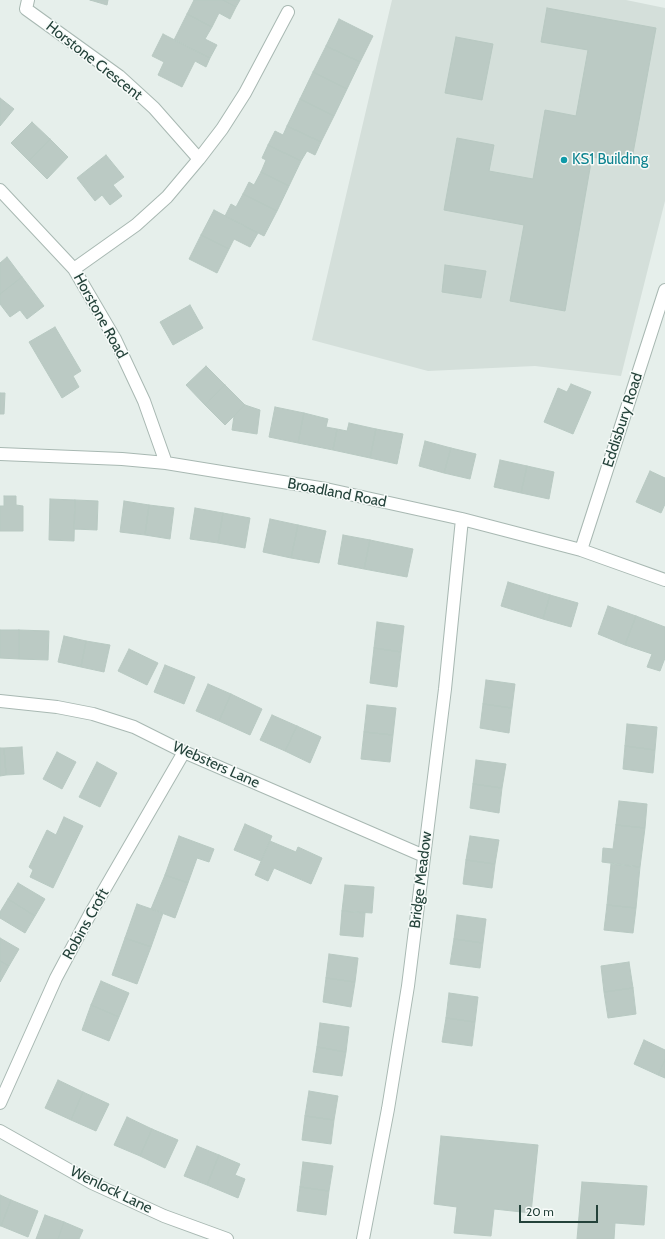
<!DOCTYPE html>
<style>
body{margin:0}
#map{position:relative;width:665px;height:1239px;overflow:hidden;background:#e6efeb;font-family:Cabin,sans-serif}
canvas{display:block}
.scale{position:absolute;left:519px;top:1205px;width:79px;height:18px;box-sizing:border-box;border:2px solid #24423a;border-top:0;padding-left:5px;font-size:12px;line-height:14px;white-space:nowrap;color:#24423a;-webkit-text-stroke:3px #f7fbf9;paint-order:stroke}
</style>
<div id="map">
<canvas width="665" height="1239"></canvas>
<div class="scale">20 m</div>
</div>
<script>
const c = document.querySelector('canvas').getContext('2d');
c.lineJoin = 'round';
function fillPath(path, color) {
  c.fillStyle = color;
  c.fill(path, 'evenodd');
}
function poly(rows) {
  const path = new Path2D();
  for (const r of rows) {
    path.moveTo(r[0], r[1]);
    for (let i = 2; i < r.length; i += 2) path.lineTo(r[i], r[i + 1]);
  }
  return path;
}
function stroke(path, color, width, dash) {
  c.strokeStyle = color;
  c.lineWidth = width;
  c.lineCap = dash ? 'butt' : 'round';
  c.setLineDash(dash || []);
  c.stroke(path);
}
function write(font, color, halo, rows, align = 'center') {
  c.font = font + ' Cabin,sans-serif';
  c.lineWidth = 3;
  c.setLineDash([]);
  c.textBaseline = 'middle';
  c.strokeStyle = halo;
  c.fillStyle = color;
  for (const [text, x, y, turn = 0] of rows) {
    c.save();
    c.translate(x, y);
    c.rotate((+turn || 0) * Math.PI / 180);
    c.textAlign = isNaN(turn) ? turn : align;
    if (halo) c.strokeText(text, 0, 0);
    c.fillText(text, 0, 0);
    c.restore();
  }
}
fillPath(poly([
 [392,0,626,0,665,8,665,201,621,376,535,366,428,371,312,340]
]), '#d4dfda');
const building = poly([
 [90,0,108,0,107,5,90,0],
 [194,0,223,0,236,7,230,19,219,13,212,27,187,14,194,0],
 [223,0,240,0,236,7,223,0],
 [547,8,656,28,631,164,592,157,565,311,510,301,524,225,444,210,457,138,494,145,489,171,533,179,545,110,576,116,588,50,541,42,547,8],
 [187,14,212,27,205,39,217,45,210,58,174,40,187,14],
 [339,19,373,36,360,62,326,46,339,19],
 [163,34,210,58,206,67,195,61,182,87,158,75,164,62,152,56,163,34],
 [456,37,493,44,482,100,445,93,456,37],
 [326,46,360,62,347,89,313,72,326,46],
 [313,72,347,89,334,116,300,99,313,72],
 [0,98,14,109,0,126,0,98],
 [300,99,334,116,321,142,287,126,300,99],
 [32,122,50,139,29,161,11,143,32,122],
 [287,126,321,142,315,155,307,151,301,161,268,145,275,131,283,135,287,126],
 [50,139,68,157,47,179,29,161,50,139],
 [268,145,301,161,289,186,261,172,266,160,262,158,268,145],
 [106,155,124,177,113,185,122,196,110,205,102,195,95,201,77,178,106,155],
 [261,172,289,186,277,211,243,194,249,182,254,185,261,172],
 [243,194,277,211,264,236,225,216,231,204,236,207,243,194],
 [214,210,258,233,250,247,234,239,229,249,201,235,214,210],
 [201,235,229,249,217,273,189,259,201,235],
 [7,257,22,277,0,294,0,263,7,257],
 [445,265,486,271,481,298,442,292,445,265],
 [22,277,44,306,27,319,20,310,10,317,0,304,0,294,22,277],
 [190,305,203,328,173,345,160,322,190,305],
 [55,327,81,371,73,376,79,387,62,398,29,342,55,327],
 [206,366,225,385,205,405,186,385,206,366],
 [571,384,591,392,573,434,544,422,558,388,567,392,571,384],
 [225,385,245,405,225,425,205,405,225,385],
 [0,393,5,393,4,414,0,414,0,393],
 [245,405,260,410,257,434,232,430,234,416,245,405],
 [275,407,304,413,298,443,269,437,275,407],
 [304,413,328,419,326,427,337,429,333,450,298,443,304,413],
 [349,423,376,429,370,458,333,450,337,429,347,431,349,423],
 [376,429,403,434,397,464,370,458,376,429],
 [425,441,451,448,444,473,419,466,425,441],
 [451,448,476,454,470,479,444,473,451,448],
 [500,460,527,466,521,493,494,487,500,460],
 [527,466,554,472,549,499,521,493,527,466],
 [650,471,665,478,665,504,661,513,636,502,650,471],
 [4,496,16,496,16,505,23,506,23,531,0,531,0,506,4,506,4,496],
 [50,499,75,500,74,541,49,540,50,499],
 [75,500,98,501,97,530,74,529,75,500],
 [124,501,149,505,145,535,120,532,124,501],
 [149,505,174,508,170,539,145,535,149,505],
 [195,508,223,513,218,543,190,539,195,508],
 [223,513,250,518,245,548,218,543,223,513],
 [270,519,298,525,291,558,263,552,270,519],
 [298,525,326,531,319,563,291,558,298,525],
 [343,535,370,540,364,569,338,564,343,535],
 [370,540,413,549,407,577,364,569,370,540],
 [508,582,550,595,543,619,501,606,508,582],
 [550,595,578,603,571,627,543,619,550,595],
 [608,606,636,616,625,645,598,634,608,606],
 [636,616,665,627,665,658,660,671,647,667,652,654,625,645,636,616],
 [377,622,404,626,401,652,374,648,377,622],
 [0,630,19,630,19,659,0,658,0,630],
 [19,630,49,631,48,660,19,659,19,630],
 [64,636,86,641,81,667,58,662,64,636],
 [86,641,110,645,104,672,81,667,86,641],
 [374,648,401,652,397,687,370,683,374,648],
 [129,649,158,663,147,685,118,671,129,649],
 [165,665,195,677,184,704,154,692,165,665],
 [486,680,515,684,512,708,483,704,486,680],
 [208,684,231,694,219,721,196,711,208,684],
 [231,694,262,709,250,735,219,721,231,694],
 [483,704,512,708,509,733,480,728,483,704],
 [367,705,396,708,393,735,364,732,367,705],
 [272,715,297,726,285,751,260,740,272,715],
 [627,724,657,727,655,750,625,746,627,724],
 [297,726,321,737,310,763,285,751,297,726],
 [364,732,393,735,390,762,361,759,364,732],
 [625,746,655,750,653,773,623,769,625,746],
 [22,747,24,774,6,775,4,748,22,747],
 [0,748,4,748,6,775,0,776,0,748],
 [57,752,76,762,62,789,43,779,57,752],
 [476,760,506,764,502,788,473,784,476,760],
 [97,762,117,773,100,807,79,797,97,762],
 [473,784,502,788,499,813,470,808,473,784],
 [619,801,647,804,645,828,616,825,619,801],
 [64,817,83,826,53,888,30,877,33,870,29,867,47,830,56,835,64,817],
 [245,824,272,836,261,861,234,850,245,824],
 [616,825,645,828,640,867,602,862,603,848,613,849,616,825],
 [179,836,214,849,209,862,197,858,188,883,165,875,179,836],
 [470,836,499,840,495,864,466,860,470,836],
 [270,841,296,852,298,847,322,858,311,884,274,868,268,881,255,875,270,841],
 [466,860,495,864,492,888,463,884,466,860],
 [611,864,640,867,636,908,607,905,611,864],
 [165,875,188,883,175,918,151,909,165,875],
 [18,883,45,899,35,916,8,899,18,883],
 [345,885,374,887,372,913,342,911,345,885],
 [8,899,35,916,25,933,0,918,0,912,8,899],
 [137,904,163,913,151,947,125,938,137,904],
 [607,905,636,908,633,933,604,930,607,905],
 [342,911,365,913,363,937,340,935,342,911],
 [457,915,486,919,483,943,454,939,457,915],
 [0,938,19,949,9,966,0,961,0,938],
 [125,938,151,947,137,984,112,975,125,938],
 [454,939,483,943,480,968,450,964,454,939],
 [329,954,358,958,355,982,326,978,329,954],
 [0,961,9,966,0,982,0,961],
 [629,962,633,988,604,992,601,966,629,962],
 [326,978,355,982,351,1007,323,1002,326,978],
 [101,981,129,993,119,1017,91,1005,101,981],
 [633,988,636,1014,608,1018,604,992,633,988],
 [449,993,478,997,475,1022,446,1018,449,993],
 [91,1005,119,1017,109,1041,82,1030,91,1005],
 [446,1018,475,1022,472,1046,442,1042,446,1018],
 [320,1023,349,1027,346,1052,317,1047,320,1023],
 [644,1040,665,1050,665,1060,658,1075,634,1064,644,1040],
 [317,1047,346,1052,342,1076,313,1072,317,1047],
 [665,1060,665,1078,658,1075,665,1060],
 [58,1080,83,1092,71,1120,45,1108,58,1080],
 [309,1091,338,1096,334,1120,305,1116,309,1091],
 [83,1092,109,1104,96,1131,71,1120,83,1092],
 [305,1116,334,1120,331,1144,302,1140,305,1116],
 [127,1117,152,1129,140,1156,114,1145,127,1117],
 [152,1129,178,1140,165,1168,140,1156,152,1129],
 [441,1136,538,1145,531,1213,494,1209,491,1236,454,1233,457,1207,434,1204,441,1136],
 [197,1146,219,1155,207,1185,184,1176,197,1146],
 [219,1155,240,1164,235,1175,245,1179,238,1198,207,1185,219,1155],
 [303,1162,333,1166,329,1191,300,1187,303,1162],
 [582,1182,647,1186,644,1225,615,1223,614,1239,577,1239,582,1182],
 [300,1187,329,1191,326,1215,297,1211,300,1187],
 [0,1195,11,1200,1,1226,0,1226,0,1195],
 [11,1200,38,1211,28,1237,1,1226,11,1200],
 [45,1215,64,1222,58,1239,36,1239,45,1215],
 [64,1222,83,1230,79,1239,58,1239,64,1222]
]);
fillPath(building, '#bbcac4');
stroke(building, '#b8c9c2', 1);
const street = poly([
 [28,0,26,9,119,76,154,108,199,159,167,197,136,225,74,269],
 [199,159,222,129,245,93,288,12],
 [0,190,74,269,115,339,144,401,166,463],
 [0,454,122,459,166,463,326,489,462,519,581,550,665,580],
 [581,550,665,290],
 [0,701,57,707,93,714,134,727,184,752,424,856],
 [0,1103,56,978,89,916,184,752],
 [0,1131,92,1183,164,1216,227,1239],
 [363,1239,388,1109,408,986,445,689,462,519]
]);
stroke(street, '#a8b8b2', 14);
stroke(street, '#fff', 12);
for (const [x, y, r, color] of [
 [564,160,4,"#0f9aa8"]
]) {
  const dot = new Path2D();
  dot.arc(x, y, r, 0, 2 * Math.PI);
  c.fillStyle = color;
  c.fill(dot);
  stroke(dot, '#f7fbf9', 1.5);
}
write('15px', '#24423a', '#f7fbf9', [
 ["Horstone Crescent",94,61,38],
 ["Horstone Road",100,316,61],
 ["Eddisbury Road",623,420,-72],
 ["Broadland Road",337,493,11],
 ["Websters Lane",216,765,24],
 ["Bridge Meadow",421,880,-83],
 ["Robins Croft",86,924,-61],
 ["Wenlock Lane",111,1190,26]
]);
write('15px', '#0d838f', '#f7fbf9', [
 ["KS1 Building",572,160]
], 'left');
</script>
